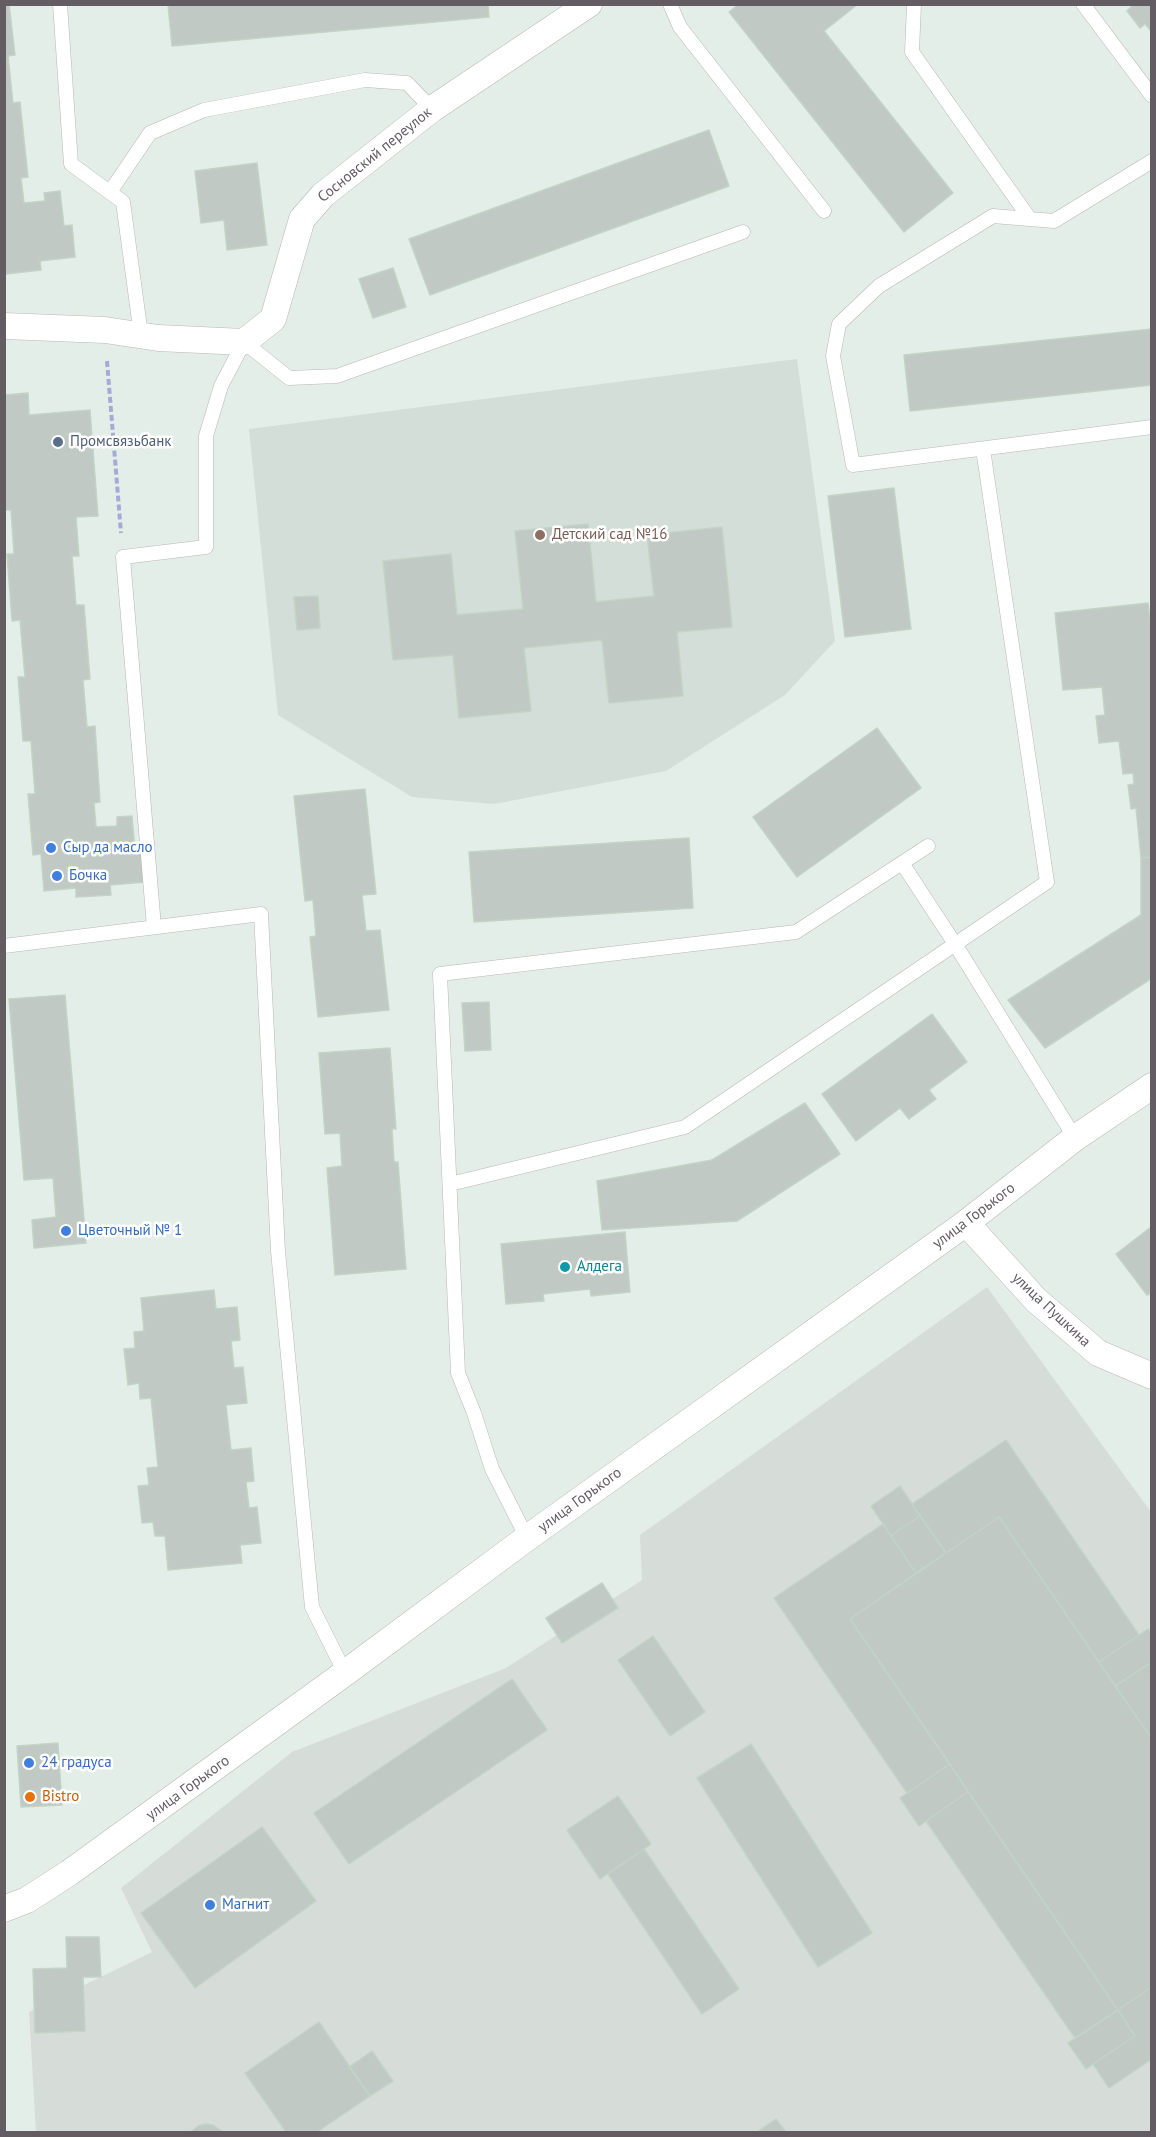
<!DOCTYPE html>
<meta charset="utf-8">
<style>
body{margin:0}
#map{position:relative;width:1156px;height:2137px;overflow:hidden;background:#e4eee8;font-family:"PT Sans",sans-serif}
canvas{display:block}
.frame{position:absolute;inset:0;border:6px solid #645c63;pointer-events:none}
</style>
<div id="map">
<canvas width="1156" height="2137"></canvas>
<div class="frame"></div>
</div>
<script>
const c = document.querySelector('canvas').getContext('2d');
c.lineJoin = 'round';
function fillPath(path, color) {
  c.fillStyle = color;
  c.fill(path, 'evenodd');
}
function poly(rows) {
  const path = new Path2D();
  for (const r of rows) {
    path.moveTo(r[0], r[1]);
    for (let i = 2; i < r.length; i += 2) path.lineTo(r[i], r[i + 1]);
  }
  return path;
}
function stroke(path, color, width, dash) {
  c.strokeStyle = color;
  c.lineWidth = width;
  c.lineCap = dash ? 'butt' : 'round';
  c.setLineDash(dash || []);
  c.stroke(path);
}
function write(font, color, halo, rows, align = 'center') {
  c.font = font + ' "PT Sans",sans-serif';
  c.lineWidth = 5;
  c.setLineDash([]);
  c.textBaseline = 'middle';
  c.strokeStyle = halo;
  c.fillStyle = color;
  for (const [text, x, y, turn = 0] of rows) {
    c.save();
    c.translate(x, y);
    c.rotate((+turn || 0) * Math.PI / 180);
    c.textAlign = isNaN(turn) ? turn : align;
    if (halo) c.strokeText(text, 0, 0);
    c.fillText(text, 0, 0);
    c.restore();
  }
}
fillPath(poly([
 [987,1287,1151,1512,1151,2132,36,2132,29,2012,152,1952,121,1888,292,1752,506,1668,642,1580,640,1535]
]), '#d6ddd8');
fillPath(poly([
 [797,359,835,641,785,695,666,771,494,804,412,797,278,715,249,429]
]), '#d2ded7');
const building = poly([
 [4,4,9,4,15,55,8,56,13,103,20,102,28,177,21,178,24,203,45,201,44,193,60,191,64,226,72,225,75,257,40,261,41,270,6,274,4,264,4,4],
 [168,4,488,4,489,17,172,46,168,4],
 [739,4,858,4,824,31,953,193,904,232,729,12,739,4],
 [1131,4,1152,4,1152,32,1145,24,1140,28,1127,11,1132,6,1131,4],
 [709,130,729,186,430,295,409,239,709,130],
 [257,163,267,245,227,250,224,220,201,223,195,171,257,163],
 [393,268,406,307,373,318,359,279,393,268],
 [1152,329,1152,385,910,411,904,355,1152,329],
 [28,393,29,415,90,410,98,516,76,517,79,556,72,556,76,605,84,605,90,679,83,680,87,727,95,726,100,802,94,803,96,827,117,826,117,817,132,816,135,851,143,850,145,882,110,885,111,895,76,897,76,888,44,891,41,854,33,855,28,794,35,794,31,741,23,741,18,677,25,677,20,620,12,621,7,554,14,554,11,510,4,510,4,395,28,393],
 [894,488,911,629,845,637,828,496,894,488],
 [588,524,596,602,654,596,647,535,722,527,732,627,677,632,683,696,609,703,602,640,524,648,531,711,459,718,453,655,393,660,383,561,451,554,457,615,523,609,515,531,588,524],
 [318,596,320,628,297,630,294,597,318,596],
 [1148,603,1152,635,1152,857,1141,858,1136,808,1131,809,1128,785,1134,784,1133,773,1123,774,1119,741,1099,743,1096,716,1105,715,1102,687,1063,690,1055,613,1148,603],
 [877,728,921,788,797,877,753,817,877,728],
 [365,789,376,894,362,895,366,931,380,930,389,1010,318,1017,310,937,316,936,313,900,305,901,294,796,365,789],
 [689,838,693,908,474,922,469,852,689,838],
 [1152,857,1152,978,1045,1048,1008,1000,1141,915,1141,858,1152,857],
 [65,995,86,1243,34,1248,32,1220,56,1217,53,1178,24,1180,9,999,65,995],
 [489,1002,491,1050,465,1051,462,1003,489,1002],
 [932,1014,967,1062,929,1090,936,1099,909,1119,900,1108,856,1141,822,1094,932,1014],
 [390,1048,396,1129,392,1129,394,1162,398,1162,406,1269,335,1275,327,1168,342,1166,340,1133,325,1134,319,1053,390,1048],
 [805,1103,840,1154,737,1221,602,1230,597,1181,712,1160,805,1103],
 [1151,1227,1152,1292,1147,1295,1116,1254,1151,1227],
 [625,1232,630,1292,591,1296,590,1289,543,1294,544,1301,506,1304,501,1244,625,1232],
 [214,1290,216,1309,237,1307,240,1340,231,1341,234,1368,243,1367,247,1403,226,1405,231,1450,251,1448,254,1481,246,1482,249,1508,257,1507,261,1543,240,1545,242,1563,168,1570,165,1536,155,1536,153,1522,142,1523,138,1486,149,1485,147,1468,158,1467,151,1398,140,1399,139,1383,128,1385,124,1349,135,1348,134,1332,144,1331,141,1298,214,1290],
 [1006,1440,1139,1635,1099,1662,999,1517,946,1553,912,1504,1006,1440],
 [900,1486,920,1516,891,1536,871,1506,900,1486],
 [920,1516,946,1553,916,1573,891,1536,920,1516],
 [999,1517,1152,1739,1152,1987,1118,2010,850,1619,999,1517],
 [883,1524,916,1573,850,1619,950,1764,907,1793,774,1598,883,1524],
 [602,1583,618,1608,562,1643,546,1618,602,1583],
 [1148,1629,1152,1634,1152,1662,1115,1686,1099,1662,1148,1629],
 [653,1636,705,1712,670,1736,618,1660,653,1636],
 [1152,1662,1152,1739,1115,1686,1152,1662],
 [512,1679,547,1730,349,1864,314,1813,512,1679],
 [58,1743,62,1805,21,1807,17,1746,58,1743],
 [751,1744,872,1933,818,1967,697,1778,751,1744],
 [950,1764,968,1792,919,1826,900,1798,950,1764],
 [968,1792,1118,2010,1075,2038,926,1821,968,1792],
 [618,1796,651,1844,600,1879,567,1830,618,1796],
 [262,1827,316,1901,195,1988,141,1913,262,1827],
 [644,1849,739,1989,702,2014,608,1874,644,1849],
 [66,1937,99,1937,101,1977,83,1977,85,2031,35,2033,33,1969,67,1968,66,1937],
 [1152,1987,1152,2059,1109,2088,1093,2064,1135,2036,1118,2010,1152,1987],
 [1118,2010,1135,2036,1086,2069,1068,2043,1118,2010],
 [319,2022,370,2096,317,2132,286,2132,245,2073,319,2022],
 [372,2051,393,2081,370,2096,349,2067,372,2051],
 [776,2119,786,2132,757,2132,776,2119],
 [206,2124,213,2125,223,2132,191,2132,198,2126,206,2124]
]);
fillPath(building, '#c0c9c4');
stroke(building, '#c2d3c7', 1.5);
const service = poly([
 [60,4,71,164,123,202,141,335],
 [670,4,680,27,824,211],
 [914,4,912,52,1030,219],
 [1083,4,1152,96],
 [1152,161,1054,221,993,216,879,286,839,324,833,356,853,465,1152,427],
 [110,192,150,133,204,110,365,80,407,83,432,109],
 [902,863,955,944,1075,1138],
 [154,927,123,557,206,547,206,436,221,386,244,342,289,378,337,376,743,232],
 [4,946,261,914,278,1251,312,1607,345,1673],
 [450,1184,685,1127,1047,882,983,449],
 [527,1538,492,1469,474,1413,458,1373,440,974,796,932,928,846]
]);
const minor = poly([
 [4,326,105,330,158,338,244,342,273,319,302,219,323,195,432,109,589,4],
 [966,1223,1036,1300,1098,1353,1152,1376],
 [4,1909,27,1900,69,1873,345,1673,527,1538,966,1223,1075,1138,1152,1086]
]);
stroke(service, '#bbb4b9', 15);
stroke(minor, '#bbb4b9', 27);
stroke(poly([
 [107,361,121,533]
]), '#a5abd6', 4, [6, 3]);
stroke(service, '#fff', 14);
stroke(minor, '#fff', 26);
for (const [x, y, r, color] of [
 [58,442,6,"#5c6f8a"],
 [540,535,6,"#8d6e63"],
 [51,848,6,"#3f7fe0"],
 [57,876,6,"#3f7fe0"],
 [66,1231,6,"#3f7fe0"],
 [565,1267,6,"#0f9aa8"],
 [29,1763,6,"#3f7fe0"],
 [30,1797,6,"#e8710a"],
 [210,1905,6,"#3f7fe0"]
]) {
  const dot = new Path2D();
  dot.arc(x, y, r, 0, 2 * Math.PI);
  c.fillStyle = color;
  c.fill(dot);
  stroke(dot, '#fff', 2);
}
write('15px', '#645c63', '#fff', [
 ["Сосновский переулок",375,155,-39],
 ["улица Горького",974,1216,-37],
 ["улица Пушкина",1051,1310,43],
 ["улица Горького",580,1500,-36],
 ["улица Горького",188,1788,-36]
]);
write('15px', '#4e5e75', '#fff', [
 ["Промсвязьбанк",70,442]
], 'left');
write('15px', '#785e54', '#fff', [
 ["Детский сад №16",552,535]
], 'left');
write('15px', '#366cbe', '#fff', [
 ["Сыр да масло",63,848],
 ["Бочка",69,876],
 ["Цветочный № 1",78,1231],
 ["24 градуса",41,1763],
 ["Магнит",222,1905]
], 'left');
write('15px', '#0d838f', '#fff', [
 ["Алдега",577,1267]
], 'left');
write('15px', '#c56008', '#fff', [
 ["Bistro",42,1797]
], 'left');
</script>
